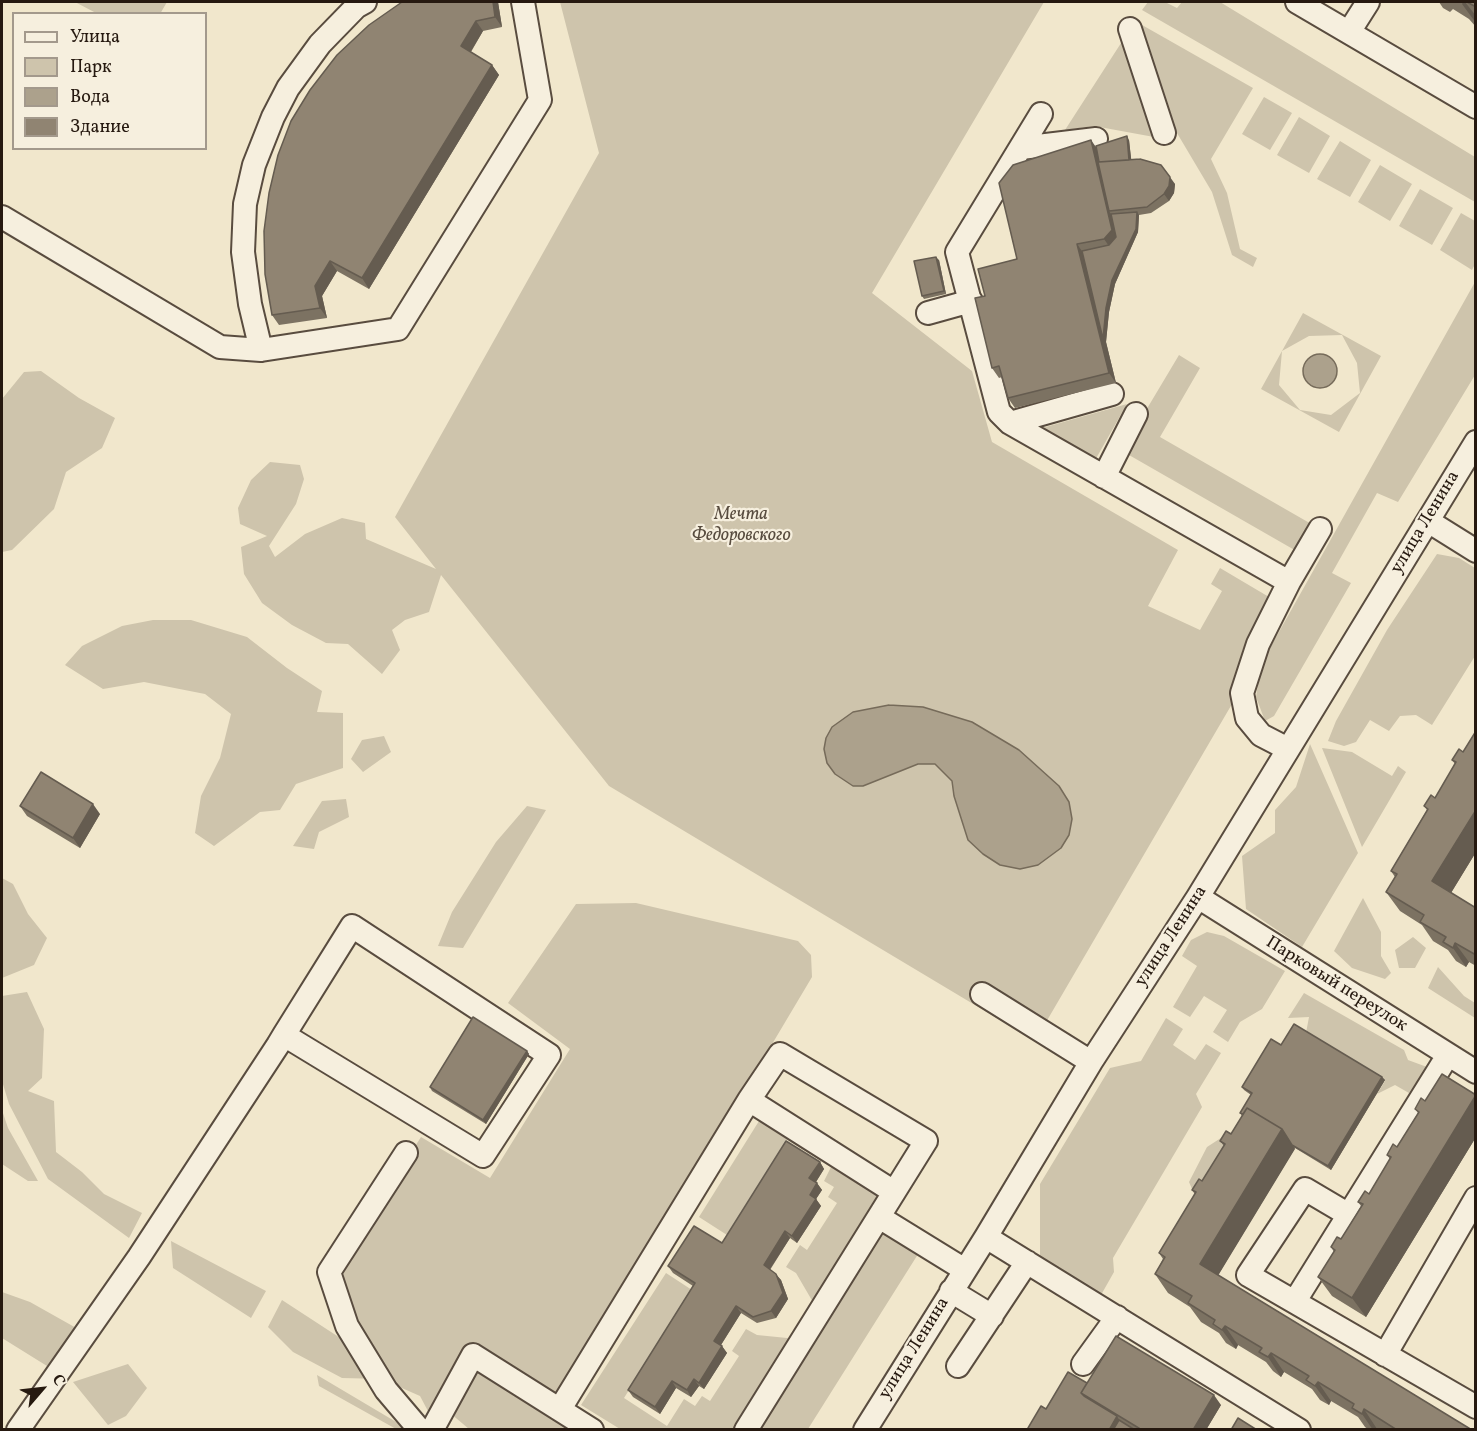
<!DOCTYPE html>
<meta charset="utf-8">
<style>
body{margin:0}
#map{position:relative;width:1477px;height:1431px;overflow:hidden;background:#f1e7cc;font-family:Vollkorn,serif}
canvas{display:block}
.frame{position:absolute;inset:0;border:3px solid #261910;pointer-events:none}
.legend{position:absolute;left:12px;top:12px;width:195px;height:138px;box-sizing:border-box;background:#f6efde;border:2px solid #a3998c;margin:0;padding:8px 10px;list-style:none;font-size:18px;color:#261910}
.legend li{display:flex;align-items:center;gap:12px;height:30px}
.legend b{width:30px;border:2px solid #a3998c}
.north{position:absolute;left:12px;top:1359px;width:60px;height:60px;-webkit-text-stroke:4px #f6efde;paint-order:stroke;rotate:62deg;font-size:16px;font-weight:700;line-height:24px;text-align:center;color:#261910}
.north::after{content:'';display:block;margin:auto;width:21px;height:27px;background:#261910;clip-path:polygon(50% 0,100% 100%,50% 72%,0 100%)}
</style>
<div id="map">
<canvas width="1477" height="1431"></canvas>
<div class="frame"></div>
<ul class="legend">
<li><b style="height:8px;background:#f6efde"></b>Улица</li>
<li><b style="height:16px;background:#cec4ac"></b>Парк</li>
<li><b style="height:16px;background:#aca18c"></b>Вода</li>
<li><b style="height:16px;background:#908472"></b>Здание</li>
</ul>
<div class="north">С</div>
</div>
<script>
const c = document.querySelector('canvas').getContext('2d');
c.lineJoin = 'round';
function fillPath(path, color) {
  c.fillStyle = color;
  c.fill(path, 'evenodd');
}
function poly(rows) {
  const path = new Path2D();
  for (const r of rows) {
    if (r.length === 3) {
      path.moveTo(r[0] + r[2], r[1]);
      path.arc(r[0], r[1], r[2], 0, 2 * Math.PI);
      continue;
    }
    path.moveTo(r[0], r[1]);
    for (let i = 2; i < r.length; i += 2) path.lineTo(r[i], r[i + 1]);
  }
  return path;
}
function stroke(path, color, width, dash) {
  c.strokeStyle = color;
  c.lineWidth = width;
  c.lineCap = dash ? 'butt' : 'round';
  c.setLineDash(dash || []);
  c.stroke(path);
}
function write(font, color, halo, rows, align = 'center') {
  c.font = font + ' Vollkorn,serif';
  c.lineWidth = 4.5;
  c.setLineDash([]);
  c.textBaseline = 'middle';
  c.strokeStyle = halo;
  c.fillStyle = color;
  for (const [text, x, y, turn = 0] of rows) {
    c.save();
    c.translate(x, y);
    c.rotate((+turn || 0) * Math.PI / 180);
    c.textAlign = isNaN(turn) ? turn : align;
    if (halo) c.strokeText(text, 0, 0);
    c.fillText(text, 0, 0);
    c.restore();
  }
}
fillPath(poly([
 [75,2,167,2,160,14,96,13],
 [560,2,1044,2,872,293,972,371,992,442,1178,550,1148,606,1200,630,1222,591,1211,584,1220,568,1269,597,1242,651,1245,670,1232,704,1035,1041,609,786,441,575,429,612,405,620,392,630,400,650,382,674,348,644,326,643,292,625,262,603,244,574,241,547,267,536,240,524,238,508,251,480,270,462,300,465,304,479,296,504,269,546,275,557,305,534,342,518,365,523,366,539,436,569,395,517,599,153],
 [1148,2,1165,2,1177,8,1182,2,1220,2,1475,157,1475,202,1142,10],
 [1135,21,1253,88,1211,159,1227,193,1240,249,1257,258,1253,267,1232,255,1212,192,1174,128],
 [1123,40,1154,137,1094,126,1065,130],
 [1264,97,1292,113,1270,150,1242,134],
 [1299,117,1330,136,1309,173,1277,155],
 [1340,141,1371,160,1350,197,1317,179],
 [1380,165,1412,184,1390,221,1358,202],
 [1420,189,1453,208,1432,245,1399,226],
 [1461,213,1475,221,1475,264,1472,270,1440,250],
 [1475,282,1475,375,1398,502,1377,493,1332,573,1351,583,1274,716,1265,721,1256,697,1261,664],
 [1303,313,1381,356,1339,432,1261,389],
 [1342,335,1357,363,1360,393,1331,415,1300,410,1279,385,1282,351,1309,336],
 [1179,355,1200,368,1160,437,1320,529,1305,556,1129,455,1144,425,1139,422],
 [41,371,79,398,115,418,102,448,66,472,54,509,12,550,2,552,2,399,24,372],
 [1127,404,1094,462,1035,430],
 [1437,554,1459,558,1475,568,1475,656,1432,725,1416,715,1400,716,1389,731,1370,720,1356,742,1344,746,1328,741,1336,721,1387,630],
 [153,620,191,620,247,637,287,668,322,691,317,712,343,713,343,768,296,784,280,810,260,812,214,846,195,833,201,796,220,758,231,714,205,694,144,682,103,689,65,665,82,646,122,626],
 [384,736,391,752,363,772,351,759,362,740],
 [1310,744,1358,853,1302,947,1246,909,1242,856,1275,833,1275,810,1296,787],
 [1322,748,1352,752,1392,776,1398,766,1406,772,1362,847],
 [346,799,349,817,319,832,314,849,293,846,322,801],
 [527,806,546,810,463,948,438,946,452,912,496,842],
 [2,878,13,884,28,914,47,938,34,965,2,978],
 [1363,898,1381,932,1381,956,1391,973,1385,979,1352,968,1334,951],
 [636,903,798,941,811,955,812,977,559,1402,473,1351,429,1413,420,1396,395,1385,351,1324,334,1273,421,1137,490,1178,570,1049,508,1003,576,904],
 [1207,932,1224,936,1285,971,1262,1009,1240,1022,1228,1042,1213,1032,1227,1010,1204,996,1190,1017,1173,1007,1197,966,1182,956,1191,940],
 [1413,937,1426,948,1415,968,1399,968,1395,950],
 [1438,967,1464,996,1475,1003,1475,1018,1428,988],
 [27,992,44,1029,42,1078,28,1091,54,1101,56,1152,82,1172,104,1194,142,1213,129,1238,48,1179,9,1104,2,1081,2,996],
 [1304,993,1404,1050,1408,1060,1427,1067,1409,1093,1395,1085,1377,1094,1385,1081,1306,1033,1309,1017,1288,1018],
 [1166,1018,1183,1029,1173,1045,1195,1060,1206,1044,1221,1053,1196,1094,1202,1107,1113,1258,1114,1272,1101,1295,1040,1259,1040,1184,1110,1068,1141,1061],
 [2,1110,8,1128,38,1181,28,1181,2,1164],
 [764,1113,890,1193,817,1309,796,1273,786,1267,800,1245,807,1250,837,1203,828,1197,834,1187,824,1181,831,1167,787,1140,727,1235,699,1217],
 [1227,1134,1238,1139,1195,1196,1189,1182,1207,1147],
 [880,1226,920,1251,808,1429,752,1430],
 [171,1241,266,1291,251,1318,173,1268],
 [666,1273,692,1290,624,1398,667,1426,684,1399,695,1406,702,1396,710,1401,739,1356,732,1351,746,1329,757,1335,797,1339,739,1429,620,1429,581,1405],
 [2,1292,30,1302,78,1329,47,1366,2,1338],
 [282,1300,351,1345,383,1379,342,1378,293,1352,268,1327],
 [479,1362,585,1429,469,1429,450,1413],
 [128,1364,147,1388,126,1416,108,1425,73,1382],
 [317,1375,408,1429,396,1429,319,1386]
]), '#cec4ac');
const water = poly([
 [1320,371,17],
 [889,705,923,707,972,722,1019,750,1059,786,1069,802,1072,819,1069,835,1061,848,1038,865,1020,869,1000,865,983,854,968,840,954,796,952,781,935,764,918,764,863,786,853,786,835,774,827,763,824,749,826,738,832,727,853,712,889,705]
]);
fillPath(water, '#aca18c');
stroke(water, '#766b5a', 1.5);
const minor = poly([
 [1297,2,1476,107],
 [1130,29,1164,133],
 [1349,32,1368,2],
 [1041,114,957,252,999,412,1010,423,1289,582],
 [1021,148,1096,139],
 [2,217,220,347,261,350,398,329,540,100,523,2],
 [928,313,971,301],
 [261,350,250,304,243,252,245,204,254,165,273,117,288,88,320,44,356,7,365,2],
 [1010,423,1112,394],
 [1104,477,1136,414],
 [1428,521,1476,551],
 [1288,749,1261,735,1247,718,1242,693,1258,644,1289,582,1320,529],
 [1198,897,1476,1072],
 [982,994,1091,1062],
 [749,1100,894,1192],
 [406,1153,329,1272,347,1326,386,1390,420,1430],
 [1349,1215,1305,1189,1248,1275,1476,1407],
 [879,1217,965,1270],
 [986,1237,1299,1430],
 [951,1291,992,1316],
 [1295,1301,1448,1055],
 [1385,1355,1476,1198],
 [1083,1364,1117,1317],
 [958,1366,1027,1262],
 [560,1409,749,1100,780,1054,926,1141,746,1430],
 [18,1430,139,1257,278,1045,284,1035,352,926,549,1055,483,1156,284,1035],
 [432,1430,473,1355,592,1430],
 [865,1430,986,1237,1091,1062,1198,897,1476,442]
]);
stroke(minor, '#594c3f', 26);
stroke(minor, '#f6efde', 22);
fillPath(poly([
 [402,2,498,2,502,27,483,31,471,52,492,65,499,75,369,289,337,271,322,296,327,318,279,325,272,315],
 [1439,2,1476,2,1476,27,1469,19,1453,9,1450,12,1443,8],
 [1129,140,1131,159,1175,184,1174,193,1169,201,1151,213,1139,215,1138,232,1115,284,1109,312,1106,342,1116,383,1015,408,1008,398,1002,377,999,378,992,368,985,296,1017,259,1096,146],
 [939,260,946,294,924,299,922,296],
 [1476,731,1476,852,1451,893,1476,908,1476,966,1469,962,1466,967,1456,961,1448,950,1433,941,1422,925,1400,911,1386,892,1395,877,1391,871,1427,810,1424,806,1435,798,1455,764,1452,760,1463,752],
 [20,806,100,814,80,848,27,816],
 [1281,1045,1382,1077,1385,1080,1331,1170,1295,1148,1218,1275,1472,1430,1379,1430,1377,1429,1377,1430,1369,1430,1365,1427,1358,1417,1331,1401,1329,1405,1320,1400,1312,1389,1284,1372,1281,1377,1273,1371,1266,1362,1238,1345,1236,1349,1226,1343,1219,1333,1201,1322,1190,1307,1168,1293,1155,1274,1163,1259,1159,1253,1195,1194,1192,1190,1202,1181,1224,1146,1220,1141,1231,1134,1242,1116,1240,1113,1251,1095,1244,1090,1242,1087],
 [527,1051,529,1054,486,1124,432,1091,430,1087],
 [1476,1095,1476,1137,1366,1317,1332,1296,1318,1277,1334,1252,1331,1247,1341,1239,1361,1206,1358,1202,1369,1194,1390,1159,1387,1155,1397,1147,1418,1113,1415,1109,1425,1101],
 [820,1162,824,1169,816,1182,822,1190,816,1199,821,1206,797,1243,790,1238,770,1270,781,1280,788,1299,776,1318,757,1323,741,1313,721,1345,727,1353,704,1389,699,1386,691,1397,676,1388,660,1414,633,1397,628,1390,693,1286,673,1273,668,1266,722,1243],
 [1087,1383,1221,1405,1206,1430,1029,1430,1028,1428,1046,1409]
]), '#7c7262');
fillPath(poly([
 [493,2,498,2,502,27,495,17],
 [1463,2,1465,2,1476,16,1476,23,1462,4],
 [476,21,483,31,468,56,461,46],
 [492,65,499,75,369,289,362,278],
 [1127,136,1129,140,1132,166,1129,163],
 [1091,140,1098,150,1109,211,1113,217,1119,240,1111,249,1104,239],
 [1170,177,1175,184,1174,193,1169,201,1164,194],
 [1137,212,1139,215,1138,232,1115,284,1109,312,1106,342,1116,383,1109,373,1077,244,1084,254,1106,308,1112,280],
 [936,257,939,260,946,294,944,291],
 [330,261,337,271,322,296,327,318,320,308,315,286],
 [93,804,100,814,80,848,73,838],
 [1476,810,1476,852,1446,901,1432,881],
 [1455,943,1469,962,1466,967,1453,948],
 [527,1051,529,1054,486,1124,483,1120],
 [1382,1077,1385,1080,1331,1170,1328,1166],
 [1476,1095,1476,1137,1366,1317,1352,1298],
 [1282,1129,1295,1149,1213,1284,1200,1264],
 [820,1162,824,1169,814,1185,809,1178],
 [817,1183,822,1190,816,1199,821,1206,797,1243,792,1236,810,1195],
 [785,1231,790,1238,768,1272,764,1265],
 [776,1274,781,1280,788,1299,776,1318,771,1311],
 [736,1306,741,1313,719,1348,714,1341],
 [1225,1326,1238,1345,1236,1349,1222,1330],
 [722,1346,727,1353,704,1389,699,1383],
 [1271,1353,1284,1372,1281,1377,1268,1357],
 [694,1379,699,1386,691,1397,687,1390],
 [672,1381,676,1388,660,1414,655,1407],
 [1318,1382,1331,1401,1329,1405,1315,1386],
 [1214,1395,1221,1405,1206,1430,1193,1430],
 [1364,1409,1377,1429,1377,1430,1373,1430,1362,1414],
 [1117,1416,1121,1423,1118,1430,1109,1430]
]), '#655c50');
const building = poly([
 [402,2,493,2,495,17,476,21,461,46,492,65,362,278,330,261,315,286,320,308,272,315,265,274,264,231,269,193,278,155,291,121,310,90,337,55,369,25,402,2],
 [1467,2,1476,2,1476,7,1467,2],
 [1127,136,1129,160,1099,162,1096,146,1127,136],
 [1091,140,1112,230,1104,239,1077,244,1109,373,1008,398,999,366,992,368,975,298,985,296,978,269,1017,259,999,183,1013,165,1091,140],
 [1140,159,1161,165,1170,177,1169,186,1164,194,1147,207,1109,211,1098,162,1140,159],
 [1137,212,1136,229,1112,280,1106,308,1103,339,1082,251,1109,245,1116,237,1111,214,1137,212],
 [936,257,944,291,922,296,914,261,936,257],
 [1476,731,1476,810,1432,881,1476,908,1476,955,1455,943,1453,948,1443,942,1446,937,1420,922,1424,915,1386,892,1397,874,1391,871,1428,809,1424,806,1431,795,1435,798,1456,762,1452,760,1459,749,1463,752,1476,731],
 [41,772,93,804,73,838,20,806,41,772],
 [473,1017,527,1051,483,1120,430,1087,473,1017],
 [1294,1024,1382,1077,1328,1166,1292,1145,1282,1129,1247,1108,1243,1114,1240,1113,1252,1093,1242,1087,1271,1039,1281,1045,1294,1024],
 [1442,1074,1476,1095,1352,1298,1318,1277,1335,1250,1331,1247,1337,1237,1341,1239,1363,1204,1358,1202,1365,1191,1369,1194,1391,1157,1387,1155,1393,1144,1397,1147,1419,1112,1415,1109,1421,1098,1425,1101,1442,1074],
 [1247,1108,1282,1129,1200,1264,1472,1430,1397,1430,1364,1409,1362,1414,1352,1408,1354,1404,1318,1382,1315,1386,1306,1380,1309,1376,1271,1353,1268,1357,1259,1352,1262,1348,1225,1326,1222,1330,1213,1324,1215,1320,1188,1303,1192,1296,1155,1274,1165,1257,1159,1253,1196,1192,1192,1190,1199,1179,1202,1181,1225,1144,1220,1141,1226,1131,1231,1134,1247,1108],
 [786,1141,820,1162,809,1178,817,1183,810,1195,816,1199,792,1236,785,1231,764,1265,776,1274,783,1293,771,1311,753,1317,736,1306,714,1341,722,1346,699,1383,694,1379,687,1390,672,1381,655,1407,628,1390,695,1283,668,1266,694,1226,722,1243,786,1141],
 [1116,1336,1214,1395,1193,1430,1142,1430,1081,1393,1116,1336],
 [1068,1372,1087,1383,1081,1393,1084,1396,1117,1416,1109,1430,1030,1430,1028,1428,1041,1406,1046,1409,1068,1372],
 [1238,1418,1257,1430,1231,1430,1238,1418],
 [1119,1420,1135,1430,1113,1430,1119,1420]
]);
fillPath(building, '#908472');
stroke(building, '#655c50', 1.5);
write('italic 18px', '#584c3f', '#f6efde', [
 ["Мечта",741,516],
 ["Федоровского",741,537]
]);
write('18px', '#261910', '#f6efde', [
 ["улица Ленина",1426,523,-59],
 ["улица Ленина",1172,937,-57],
 ["Парковый переулок",1336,985,32],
 ["улица Ленина",915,1349,-58]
]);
</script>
